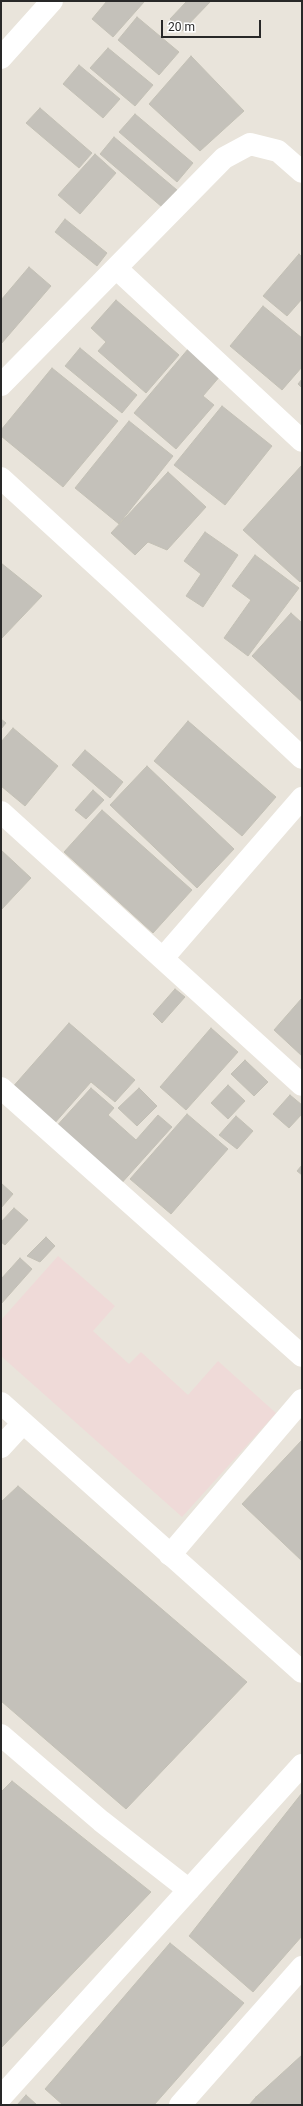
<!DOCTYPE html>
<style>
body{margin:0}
#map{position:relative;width:303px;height:2106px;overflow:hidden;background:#e9e4db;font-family:Roboto,sans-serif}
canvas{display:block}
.frame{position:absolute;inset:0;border:2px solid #282828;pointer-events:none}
.scale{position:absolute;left:161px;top:20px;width:100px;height:18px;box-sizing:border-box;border:2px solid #282828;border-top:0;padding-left:5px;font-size:12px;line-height:14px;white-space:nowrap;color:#282828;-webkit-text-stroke:3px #fff;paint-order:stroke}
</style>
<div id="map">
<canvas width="303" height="2106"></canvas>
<div class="frame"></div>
<div class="scale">20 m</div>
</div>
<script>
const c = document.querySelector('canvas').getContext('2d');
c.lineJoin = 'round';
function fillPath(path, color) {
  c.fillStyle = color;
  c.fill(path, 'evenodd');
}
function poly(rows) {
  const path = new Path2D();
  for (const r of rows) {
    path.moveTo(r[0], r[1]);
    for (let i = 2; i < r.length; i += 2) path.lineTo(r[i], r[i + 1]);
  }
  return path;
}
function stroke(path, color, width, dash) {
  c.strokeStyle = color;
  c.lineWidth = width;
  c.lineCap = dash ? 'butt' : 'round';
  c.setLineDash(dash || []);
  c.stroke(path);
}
fillPath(poly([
 [58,1256,115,1306,93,1331,129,1364,141,1352,188,1395,218,1361,276,1413,182,1517,1,1356,1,1320]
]), '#efdad8');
const building = poly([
 [107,1,143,1,144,2,113,37,92,19,107,1],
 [187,1,211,1,182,31,170,19,187,1],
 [137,17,179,52,159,75,118,40,137,17],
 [108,48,153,85,135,106,90,68,108,48],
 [191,56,244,111,200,151,149,104,191,56],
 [79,65,120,99,103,118,63,84,79,65],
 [40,108,92,153,79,168,26,123,40,108],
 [135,114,193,163,177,182,119,132,135,114],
 [114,137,177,190,162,207,100,154,114,137],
 [95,154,116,173,80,214,58,195,95,154],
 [65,219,107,253,97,266,55,232,65,219],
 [299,254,302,257,302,299,287,316,263,296,299,254],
 [29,267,51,286,1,344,1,300,29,267],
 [116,300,179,355,146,393,98,351,106,342,91,328,116,300],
 [263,306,302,338,302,367,282,390,230,346,263,306],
 [80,348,137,395,122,413,65,366,80,348],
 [189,348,221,375,203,396,214,405,176,449,134,413,189,348],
 [52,368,118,421,63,487,1,436,1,430,52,368],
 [302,379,302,388,298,384,302,379],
 [222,406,272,446,225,505,174,465,222,406],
 [129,421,173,456,119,524,75,488,129,421],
 [302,465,302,580,300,582,243,530,302,465],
 [168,472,206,507,167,550,148,542,135,555,111,533,168,472],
 [205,532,238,555,203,607,186,596,201,574,184,561,205,532],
 [255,555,299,588,248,656,224,638,251,600,232,586,255,555],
 [1,563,42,596,1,639,1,563],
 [291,613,302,623,302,702,252,656,291,613],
 [1,719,6,723,1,729,1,719],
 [188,721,276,797,242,836,154,761,188,721],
 [13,728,58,766,25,806,1,786,1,742,13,728],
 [85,750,123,782,110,798,72,765,85,750],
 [147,766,234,849,197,888,110,805,147,766],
 [93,790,104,800,86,819,75,810,93,790],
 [102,810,192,890,153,933,64,852,102,810],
 [1,850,31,878,1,910,1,850],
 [175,989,185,997,162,1023,153,1014,175,989],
 [302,998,302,1056,274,1030,302,998],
 [69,1023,135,1080,115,1102,91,1082,53,1125,11,1089,69,1023],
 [211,1028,238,1052,186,1110,160,1087,211,1028],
 [245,1060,268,1082,254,1096,231,1074,245,1060],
 [228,1085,245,1101,228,1119,211,1103,228,1085],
 [91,1088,114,1108,108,1115,136,1140,158,1115,172,1127,119,1186,54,1129,91,1088],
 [139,1088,157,1106,137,1126,118,1108,139,1088],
 [290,1095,302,1105,302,1114,289,1128,273,1114,290,1095],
 [187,1114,228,1149,171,1214,130,1179,187,1114],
 [236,1116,253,1131,237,1149,219,1135,236,1116],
 [302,1165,302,1175,297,1171,302,1165],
 [1,1183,13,1194,1,1208,1,1183],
 [14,1208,28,1220,5,1245,1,1242,1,1222,14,1208],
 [46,1237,55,1246,40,1262,27,1256,46,1237],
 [20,1258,32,1269,1,1304,1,1279,20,1258],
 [302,1440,302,1561,242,1504,302,1440],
 [18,1486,247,1682,126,1809,1,1701,1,1502,18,1486],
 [12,1781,151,1892,1,2048,1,1792,12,1781],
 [302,1793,302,1936,253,1992,189,1936,302,1793],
 [170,1943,244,2003,154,2105,63,2105,45,2089,170,1943],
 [302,2055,302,2105,267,2105,256,2097,302,2055],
 [26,2095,37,2105,17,2105,26,2095],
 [256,2097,261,2100,265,2105,249,2105,256,2097]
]);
fillPath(building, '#c4c1ba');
stroke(building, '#c3c0b5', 1);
stroke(poly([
 [116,268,302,441],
 [1,385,224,158,250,144,278,151,302,172],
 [1,478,121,588,302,758],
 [1,812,302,1085],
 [163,958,302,798],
 [1,1088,302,1356],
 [1,1447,23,1423],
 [170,1555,302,1400],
 [1,1735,101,1821,189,1890],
 [1,2097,302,1765],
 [180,2105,302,1967]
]), '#fff', 22);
stroke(poly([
 [1,58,52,1],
 [1,1403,302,1672]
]), '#fff', 22);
</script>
